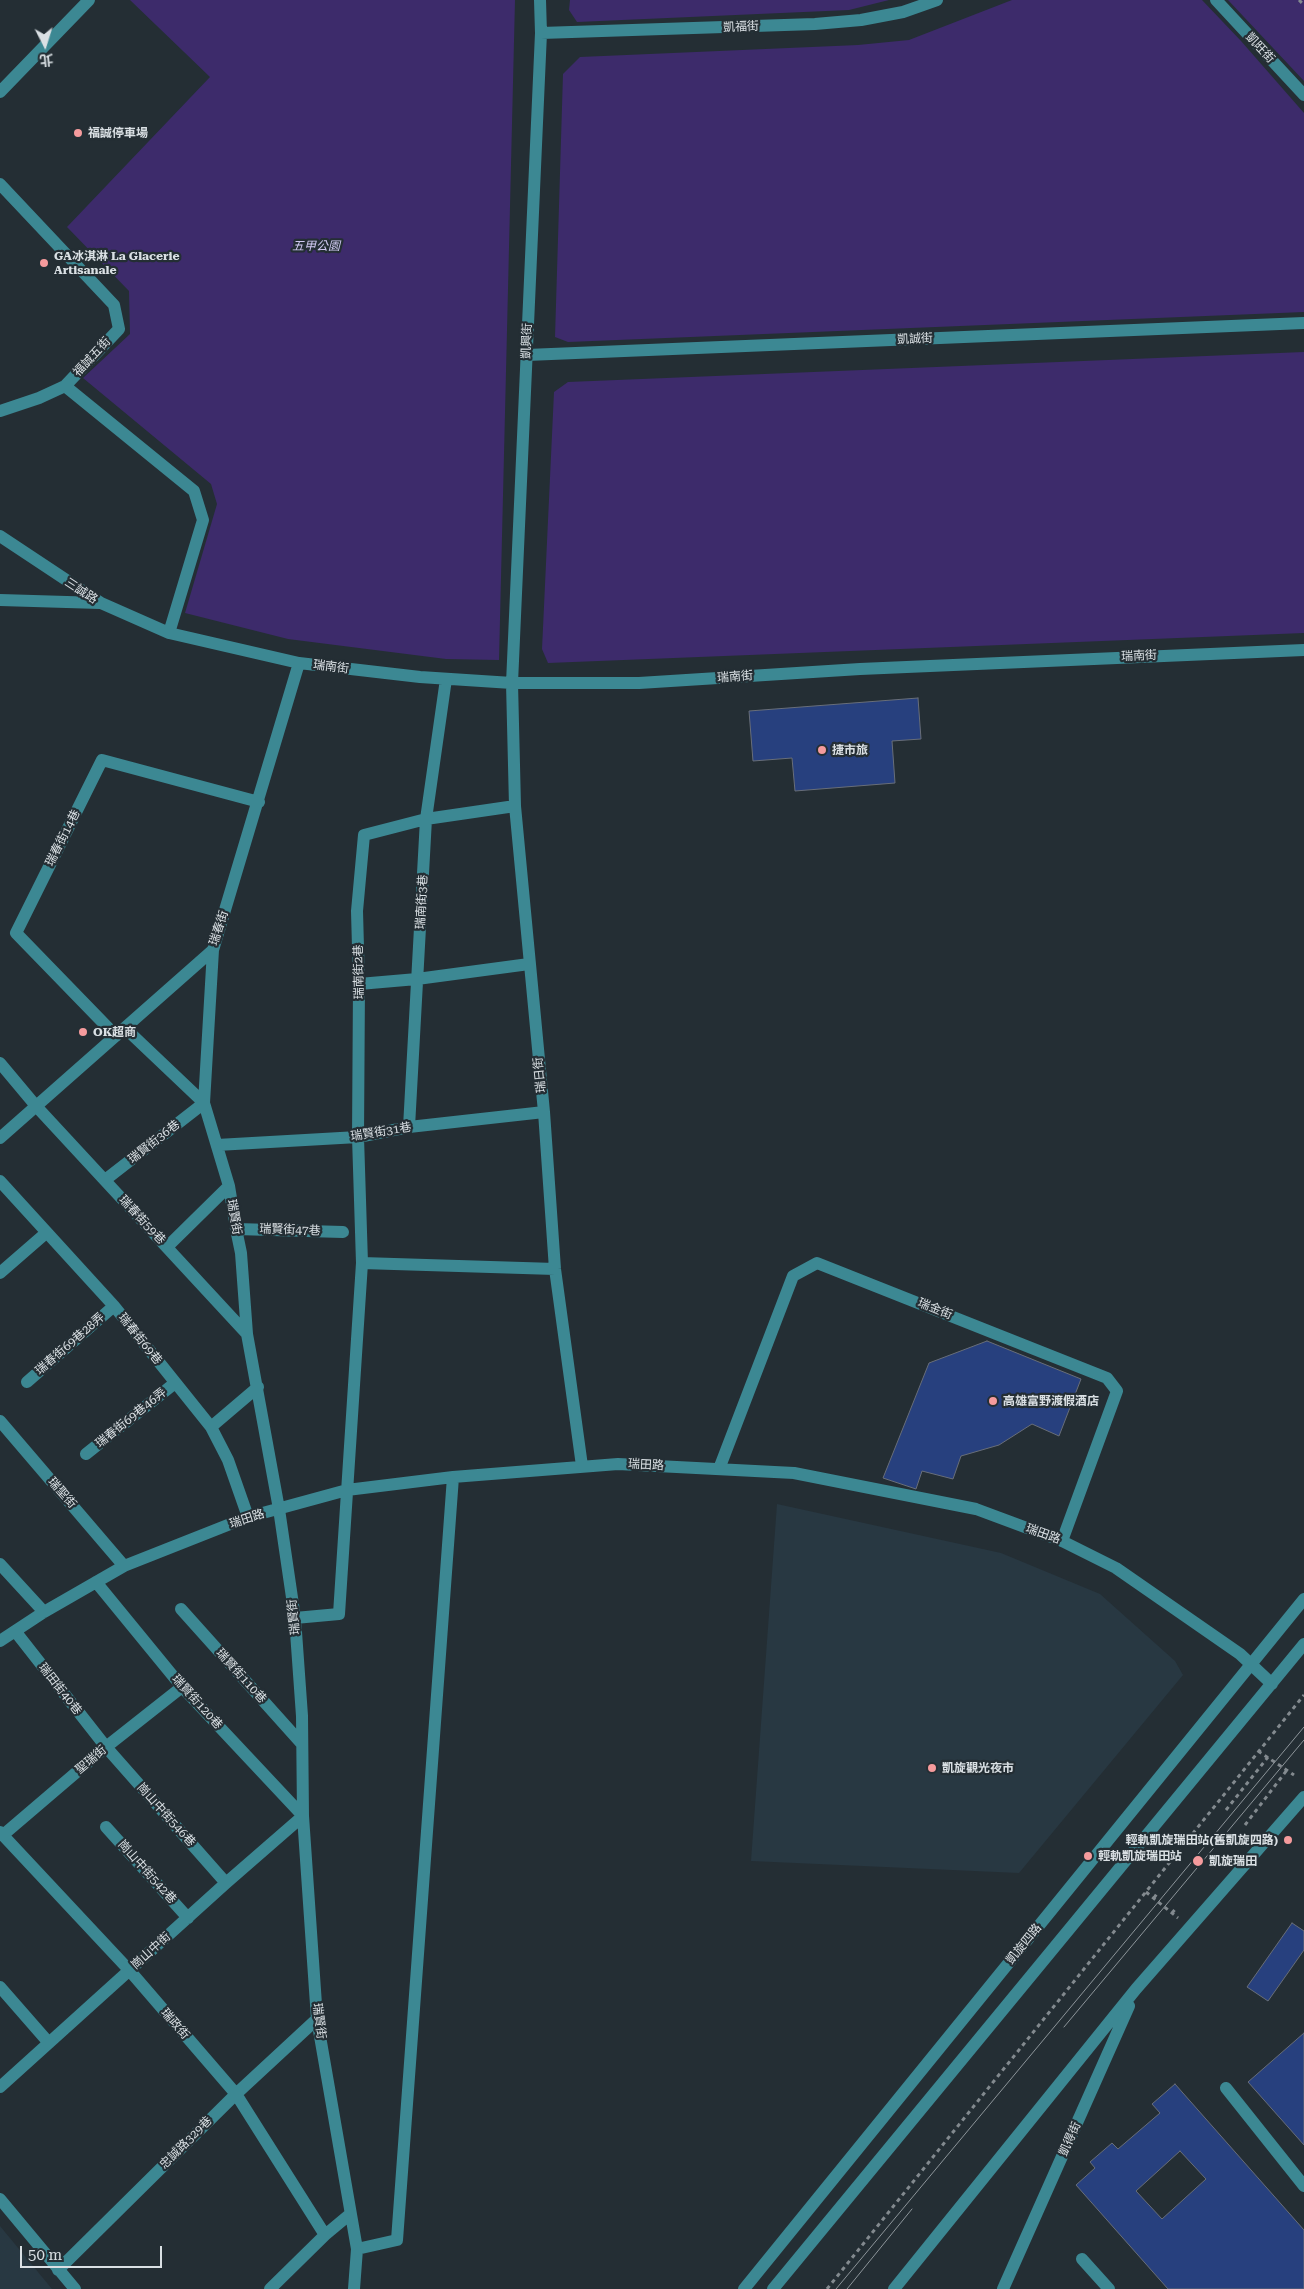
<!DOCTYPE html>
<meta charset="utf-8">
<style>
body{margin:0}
#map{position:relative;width:1304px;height:2289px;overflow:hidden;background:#242e34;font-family:"Roboto Serif","Noto Sans TC",serif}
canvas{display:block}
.north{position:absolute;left:20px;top:20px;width:50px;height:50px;-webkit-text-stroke:4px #242e34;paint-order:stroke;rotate:175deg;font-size:14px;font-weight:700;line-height:20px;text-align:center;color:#dae0e4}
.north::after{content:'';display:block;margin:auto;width:18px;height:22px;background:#dae0e4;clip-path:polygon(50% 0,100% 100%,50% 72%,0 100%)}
.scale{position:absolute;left:20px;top:2246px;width:142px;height:22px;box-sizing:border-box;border:2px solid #dae0e4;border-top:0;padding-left:6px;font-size:15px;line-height:18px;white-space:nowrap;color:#dae0e4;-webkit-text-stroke:4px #242e34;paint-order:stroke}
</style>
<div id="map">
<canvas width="1304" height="2289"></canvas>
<div class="north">北</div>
<div class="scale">50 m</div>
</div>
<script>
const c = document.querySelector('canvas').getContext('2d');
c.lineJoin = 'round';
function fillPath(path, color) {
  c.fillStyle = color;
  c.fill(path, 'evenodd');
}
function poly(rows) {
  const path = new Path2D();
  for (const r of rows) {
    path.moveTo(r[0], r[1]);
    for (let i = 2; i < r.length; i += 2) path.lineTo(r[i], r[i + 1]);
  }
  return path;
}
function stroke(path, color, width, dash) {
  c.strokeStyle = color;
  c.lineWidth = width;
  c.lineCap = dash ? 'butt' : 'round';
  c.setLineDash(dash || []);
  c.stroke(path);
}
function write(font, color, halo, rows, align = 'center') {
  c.font = font + ' "Roboto Serif","Noto Sans TC",serif';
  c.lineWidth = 4.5;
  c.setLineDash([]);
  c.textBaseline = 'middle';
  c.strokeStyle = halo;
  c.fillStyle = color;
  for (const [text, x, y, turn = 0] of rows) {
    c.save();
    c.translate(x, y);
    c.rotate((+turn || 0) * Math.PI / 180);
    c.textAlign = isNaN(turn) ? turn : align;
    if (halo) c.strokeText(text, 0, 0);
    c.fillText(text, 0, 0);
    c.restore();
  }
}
fillPath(poly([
 [777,1504,1001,1553,1100,1594,1175,1661,1183,1675,1019,1873,751,1861],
 [0,2226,52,2289,0,2289]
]), '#283842');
fillPath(poly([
 [130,0,515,0,499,660,446,659,288,639,185,613,217,504,211,484,83,378,130,334,129,291,67,227,210,77],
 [570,0,889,0,849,10,577,22,569,10],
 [1012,0,1202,0,1241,41,1304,113,1304,312,568,342,555,337,563,74,580,57,858,45,909,40],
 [1228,0,1304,0,1304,81],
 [1304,352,1304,633,548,663,542,649,554,392,568,382]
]), '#3d2b6b');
const building = poly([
 [918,698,921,739,892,741,895,783,795,791,792,758,753,761,749,711,918,698],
 [987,1341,1081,1379,1059,1436,1032,1424,999,1445,961,1456,953,1479,922,1471,916,1489,883,1478,929,1363,987,1341],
 [1292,1923,1304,1931,1304,1950,1268,2001,1247,1987,1292,1923],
 [1304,2033,1304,2145,1248,2082,1304,2033],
 [1175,2084,1304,2230,1304,2289,1168,2289,1076,2185,1095,2168,1090,2162,1112,2143,1118,2149,1160,2113,1152,2104,1175,2084],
 [1180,2151,1206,2179,1162,2219,1136,2191,1180,2151]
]);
fillPath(building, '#27407e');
stroke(building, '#686e79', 1);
stroke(poly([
 [1299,0,1304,5],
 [1258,1751,1294,1775],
 [1226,1810,1268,1757],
 [1245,1825,1287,1770],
 [1146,1892,1178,1918],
 [1154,1898,1158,1892],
 [1172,1913,1177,1907],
 [827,2289,1304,1695]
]), '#838a8f', 3, [4, 4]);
stroke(poly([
 [540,0,541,33,512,683,515,806,544,1112,555,1269,582,1466],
 [1216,0,1304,95],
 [541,33,815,24,861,20,903,12,937,0],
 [0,92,89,0],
 [0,184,114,305,119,329,65,386,39,398,0,411],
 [527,355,1304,323],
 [65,386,194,491,203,520,169,633],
 [0,536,101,603,169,633,299,663,420,677,512,683,639,683,860,669,1304,650],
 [0,600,100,603],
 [213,950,204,1103,229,1186,236,1229,241,1253,247,1334,279,1509,295,1618,302,1716,303,1816,317,2019,357,2249,354,2289],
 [359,984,417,979,529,964],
 [116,1036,16,933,102,760,259,802],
 [0,1063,36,1106,247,1334],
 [409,1127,426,819,446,679],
 [0,1138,213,950,299,663],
 [217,1145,358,1137,409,1127,544,1112],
 [105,1180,204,1103,125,1028],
 [0,1181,114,1306,211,1427,228,1460,248,1517],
 [236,1229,343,1232],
 [167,1247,229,1186],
 [362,1263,358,1137,359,984,357,911,364,835,426,819,515,806],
 [0,1273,46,1233],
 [27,1382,114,1306],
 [0,1421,124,1566],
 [211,1427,258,1387],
 [86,1454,175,1383],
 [719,1469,793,1276,817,1263,1107,1378,1117,1391,1062,1541],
 [0,1564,44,1612],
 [181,1609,302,1744],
 [295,1618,339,1614,362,1263,555,1269],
 [15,1631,106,1747,226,1883],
 [0,1641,44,1612,124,1566,248,1517,347,1490,453,1477,618,1464,794,1473,976,1509,1062,1541,1116,1568,1240,1654,1272,1684],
 [106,1827,188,1918],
 [0,1832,130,1971,236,2094,325,2235,349,2215],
 [3,1835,106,1747,182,1687],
 [0,1987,49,2043],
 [0,2087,226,1883,303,1816,182,1687,96,1582],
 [1226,2088,1304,2186],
 [0,2199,75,2289],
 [357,2249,397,2240,453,1477],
 [1082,2259,1109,2289],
 [58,2270,236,2094,317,2019],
 [270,2289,325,2235],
 [744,2289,1304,1599],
 [773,2289,1304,1644],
 [894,2289,1136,1989,1304,1797],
 [1003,2289,1129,2006]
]), '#3c8893', 12);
stroke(poly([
 [1064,2027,1304,1740],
 [836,2289,1304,1727],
 [847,2289,912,2209]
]), '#8d959a', 1);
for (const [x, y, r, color] of [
 [78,133,5,"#f59b9d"],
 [44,263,5,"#f59b9d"],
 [822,750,5,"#f59b9d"],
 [83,1032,5,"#f59b9d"],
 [993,1401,5,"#f59b9d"],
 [932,1768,5,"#f59b9d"],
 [1288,1840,5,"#f59b9d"],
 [1088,1856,5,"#f59b9d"],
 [1198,1861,6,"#f59b9d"]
]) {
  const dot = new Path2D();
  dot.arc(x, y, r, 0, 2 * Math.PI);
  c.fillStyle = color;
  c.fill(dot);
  stroke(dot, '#242e34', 2);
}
write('12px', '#dae0e4', '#242e34', [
 ["凱福街",741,27,-2],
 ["凱旺街",1260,48,47],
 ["凱誠街",915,339,-2],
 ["凱興街",527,341,-88],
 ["福誠五街",92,357,-47],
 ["三誠路",81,591,33],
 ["瑞南街",1139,656,-2],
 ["瑞南街",331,667,7],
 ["瑞南街",735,677,-4],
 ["瑞春街14巷",63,838,-63],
 ["瑞南街3巷",422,902,-87],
 ["瑞春街",219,928,-72],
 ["瑞南街2巷",359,972,-91],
 ["瑞日街",540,1075,-96],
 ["瑞賢街31巷",381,1132,-9],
 ["瑞賢街36巷",154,1142,-38],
 ["瑞賢街",234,1217,80],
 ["瑞春街59巷",142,1220,47],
 ["瑞賢街47巷",290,1230,2],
 ["瑞金街",935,1309,22],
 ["瑞春街69巷",140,1339,51],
 ["瑞春街69巷28弄",70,1344,-41],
 ["瑞春街69巷46弄",131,1418,-39],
 ["瑞田路",646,1465,3],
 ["瑞聖街",62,1493,49],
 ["瑞田路",247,1519,-18],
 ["瑞田路",1043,1534,20],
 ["瑞賢街",294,1617,-96],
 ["瑞賢街110巷",241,1676,48],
 ["瑞田街40巷",60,1689,52],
 ["瑞賢街120巷",197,1702,48],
 ["聖瑞街",91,1760,-40],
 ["崗山中街546巷",166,1815,48],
 ["崗山中街542巷",147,1872,48],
 ["凱旋四路",1024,1944,-51],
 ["崗山中街",151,1951,-42],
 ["瑞賢街",319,2021,83],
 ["瑞政街",175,2024,49],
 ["凱得街",1070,2139,-66],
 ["忠誠路329巷",186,2143,-45]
]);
write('bold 12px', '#dae0e4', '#242e34', [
 ["福誠停車場",88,133],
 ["GA冰淇淋 La Glacerie",54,256],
 ["Artisanale",54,270],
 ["捷市旅",832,750],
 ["OK超商",93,1032],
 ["高雄富野渡假酒店",1003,1401],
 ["凱旋觀光夜市",942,1768],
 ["輕軌凱旋瑞田站(舊凱旋四路)",1278,1840,"right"],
 ["輕軌凱旋瑞田站",1098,1856],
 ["凱旋瑞田",1209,1861]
], 'left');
write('italic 12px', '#cfc8f0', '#242e34', [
 ["五甲公園",316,246]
]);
</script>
